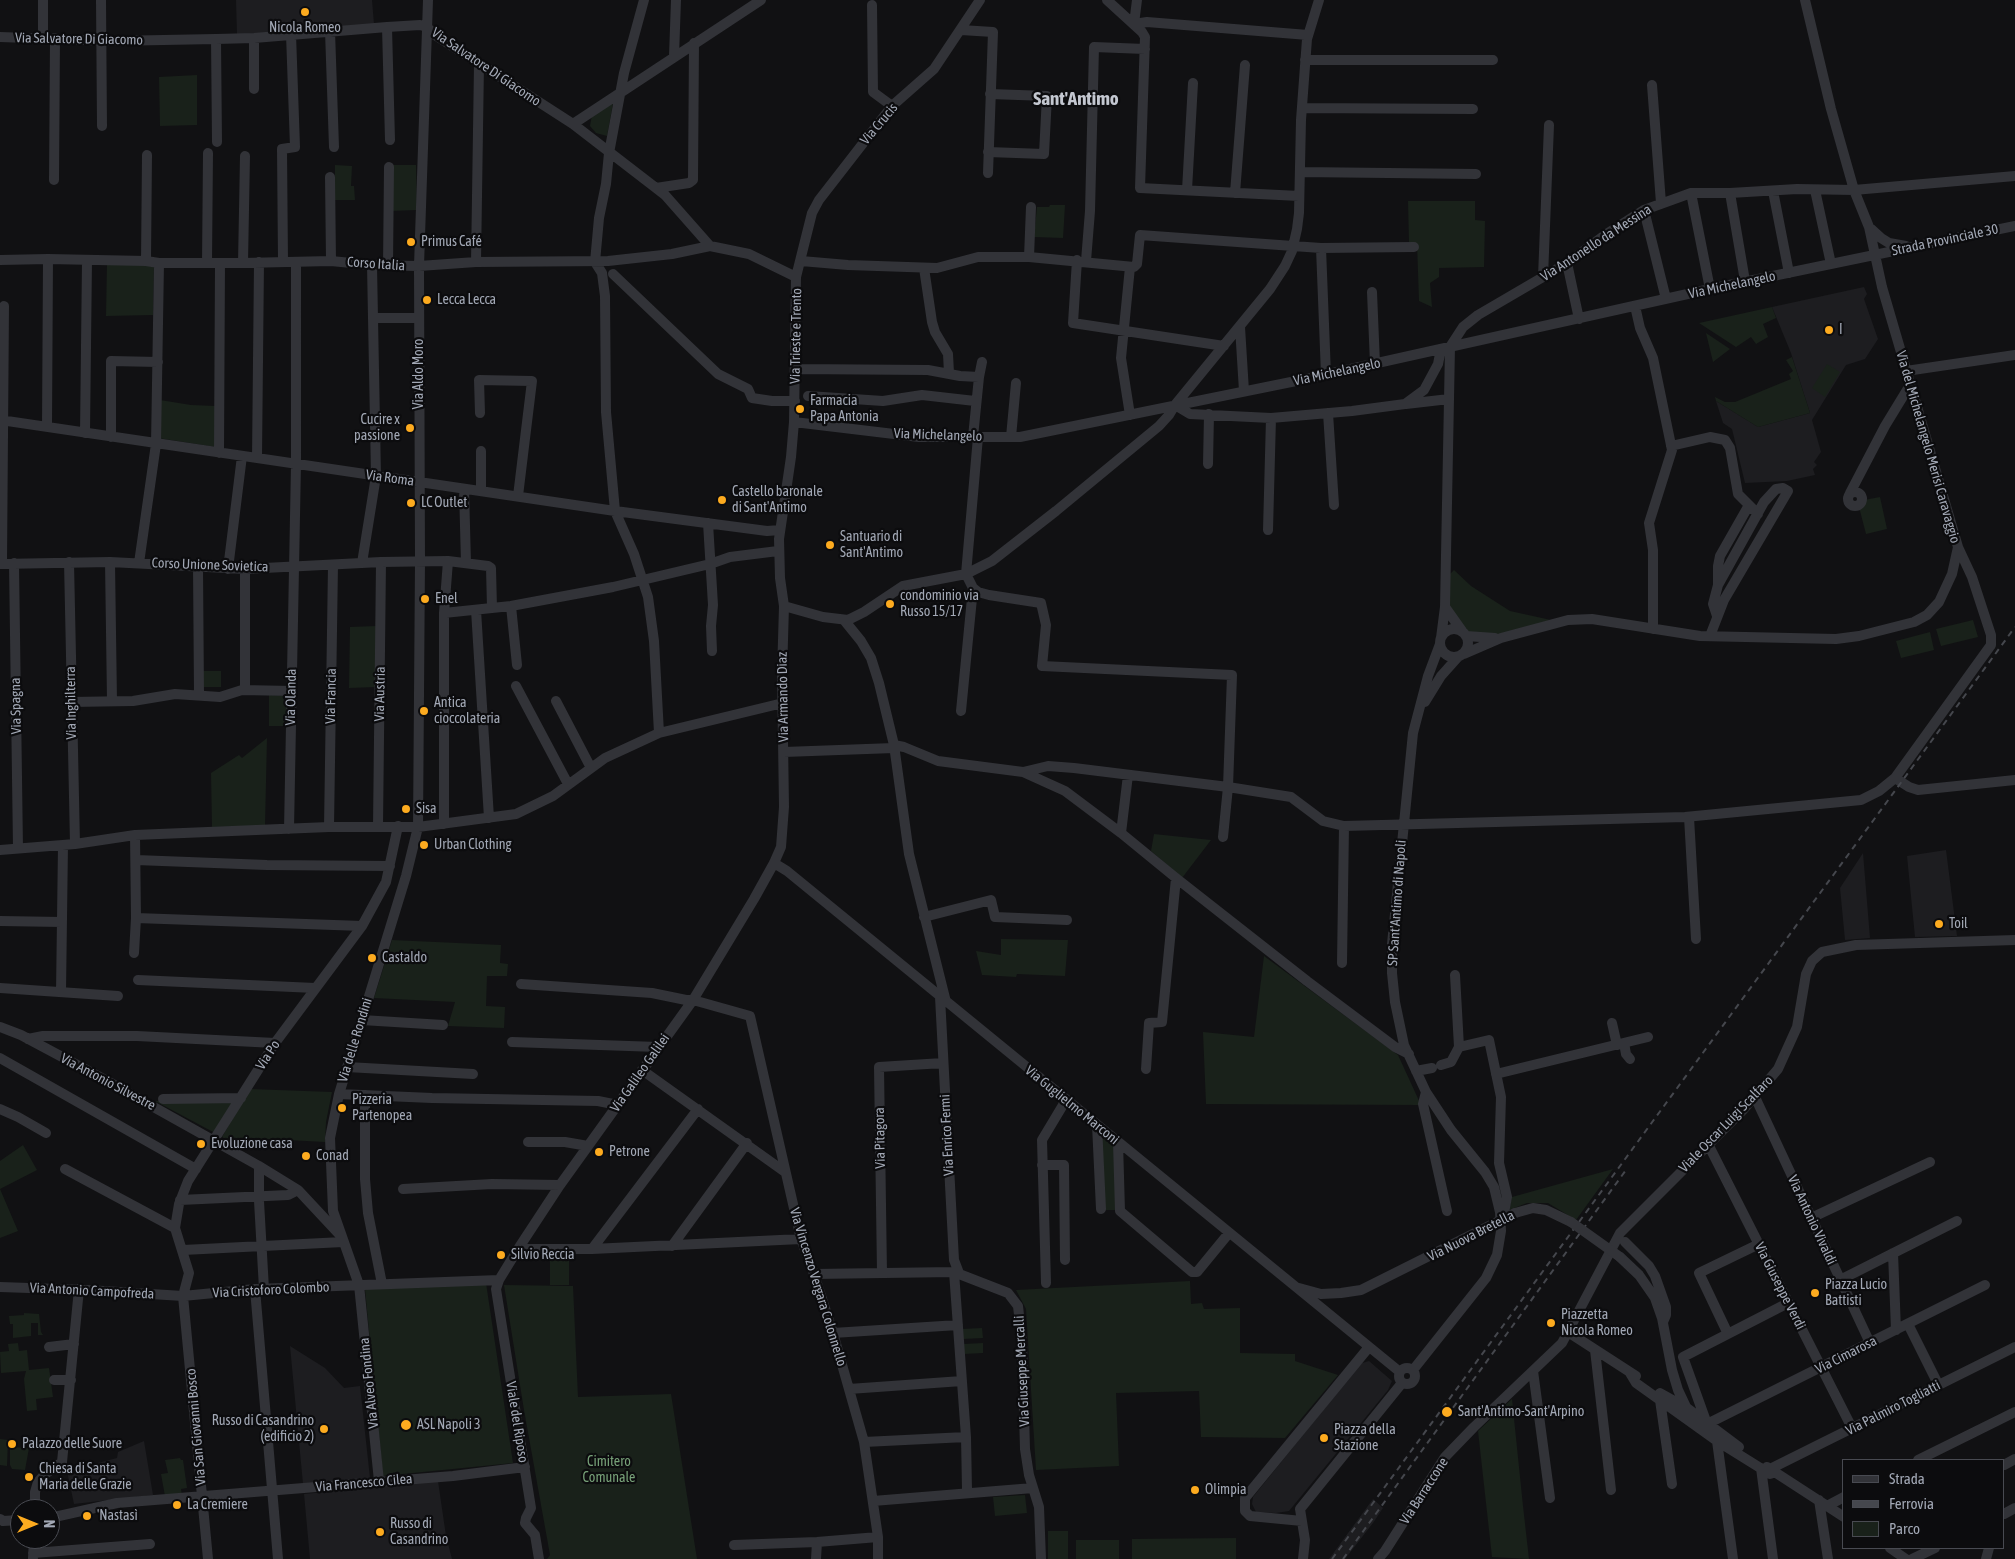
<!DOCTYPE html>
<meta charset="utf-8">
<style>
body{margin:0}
#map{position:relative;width:2015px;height:1559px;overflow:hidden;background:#111113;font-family:"Asap Condensed",sans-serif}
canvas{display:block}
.legend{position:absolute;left:1842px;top:1459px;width:162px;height:90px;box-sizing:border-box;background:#0c0c0e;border:1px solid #484a51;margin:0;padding:6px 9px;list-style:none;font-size:15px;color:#a2a8b5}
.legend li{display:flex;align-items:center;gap:10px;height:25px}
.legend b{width:25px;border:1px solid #484a51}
.north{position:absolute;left:10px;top:1499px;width:50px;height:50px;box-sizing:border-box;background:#0c0c0e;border:1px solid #484a51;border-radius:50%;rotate:90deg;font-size:14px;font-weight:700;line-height:20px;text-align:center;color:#a2a8b5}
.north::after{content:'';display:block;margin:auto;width:18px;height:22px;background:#fdab1f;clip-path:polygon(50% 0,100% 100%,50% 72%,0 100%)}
</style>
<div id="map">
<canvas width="2015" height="1559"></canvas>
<ul class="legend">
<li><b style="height:6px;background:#323338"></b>Strada</li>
<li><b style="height:6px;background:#45474d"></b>Ferrovia</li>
<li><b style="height:14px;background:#19211a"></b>Parco</li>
</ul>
<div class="north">N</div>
</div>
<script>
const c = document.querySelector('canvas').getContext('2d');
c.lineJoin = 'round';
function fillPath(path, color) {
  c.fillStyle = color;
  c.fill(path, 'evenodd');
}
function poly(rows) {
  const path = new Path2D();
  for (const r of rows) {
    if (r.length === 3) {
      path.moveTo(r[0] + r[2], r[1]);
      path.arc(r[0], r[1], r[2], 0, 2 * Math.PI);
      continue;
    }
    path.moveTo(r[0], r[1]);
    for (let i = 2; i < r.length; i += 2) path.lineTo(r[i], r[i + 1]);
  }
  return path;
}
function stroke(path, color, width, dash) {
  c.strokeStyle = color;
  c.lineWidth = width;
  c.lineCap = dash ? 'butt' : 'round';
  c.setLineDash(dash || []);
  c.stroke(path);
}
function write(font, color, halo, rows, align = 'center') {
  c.font = font + ' "Asap Condensed",sans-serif';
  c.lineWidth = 4.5;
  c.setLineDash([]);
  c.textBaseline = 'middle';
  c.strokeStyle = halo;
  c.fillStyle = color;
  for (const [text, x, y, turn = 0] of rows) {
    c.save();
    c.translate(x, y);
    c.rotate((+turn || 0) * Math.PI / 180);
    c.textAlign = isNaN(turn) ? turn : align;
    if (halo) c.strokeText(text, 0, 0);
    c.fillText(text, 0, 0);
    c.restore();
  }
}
fillPath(poly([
 [236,0,372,0,374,24,237,35],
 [1864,287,1867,294,1864,299,1878,339,1865,359,1846,365,1812,420,1821,452,1814,462,1817,465,1813,469,1815,475,1787,481,1745,483,1732,429,1723,423,1716,401,1758,427,1810,413,1791,353,1772,307],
 [1946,850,1957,936,1915,937,1907,856],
 [1863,853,1870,938,1845,940,1840,888],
 [290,1346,325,1368,344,1388,360,1386,370,1478,303,1484],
 [1369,1361,1392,1381,1388,1390,1289,1511,1276,1513,1256,1512,1252,1504,1253,1497,1356,1369,1362,1363],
 [144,1441,153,1495,74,1504,67,1471,117,1458,118,1452],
 [438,1481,446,1536,452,1559,310,1559,304,1494],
 [1373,1499,1383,1508,1373,1523,1345,1559,1329,1559]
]), '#1d1d20');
fillPath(poly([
 [197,75,197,125,160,126,159,77],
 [613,103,607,136,596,133,590,126,592,115],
 [335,165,352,166,351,186,354,186,355,200,335,200],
 [390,165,416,165,417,210,390,211],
 [1408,201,1475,201,1475,220,1485,221,1484,267,1439,268,1439,277,1430,283,1432,307,1419,301,1417,243,1409,243],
 [1050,205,1065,205,1063,238,1034,237,1037,207,1049,207],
 [107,263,154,264,153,315,106,316],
 [1772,307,1776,318,1763,324,1768,337,1756,344,1751,337,1736,347,1699,323],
 [1706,333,1730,349,1713,362],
 [1792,357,1810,413,1758,427,1716,401,1715,397,1725,402,1735,402,1791,379,1789,374,1793,371,1786,360],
 [1827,364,1840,372,1825,397,1812,388],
 [160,400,191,405,216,406,216,447,158,438],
 [1880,497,1887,529,1866,534,1859,507,1864,500],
 [1454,570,1471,586,1510,611,1551,620,1502,634,1471,634,1465,629,1449,607,1449,575],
 [1973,620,1978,637,1941,646,1936,629],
 [376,626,376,687,349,688,350,627],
 [1930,632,1934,650,1901,658,1896,641],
 [202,671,221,671,221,687,203,687],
 [269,695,289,696,288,726,269,726],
 [267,738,265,826,212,827,211,773,239,755,242,758],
 [1154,834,1211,840,1182,878,1151,851],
 [1001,939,1068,940,1065,976,1017,974,1016,977,982,975,976,951,1001,955],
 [392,940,501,945,500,963,508,964,507,976,487,976,486,1006,505,1007,504,1028,448,1026,455,1002,374,998],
 [1264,956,1398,1055,1421,1105,1206,1104,1203,1032,1254,1037],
 [250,1089,332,1092,326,1122,325,1142,250,1138,241,1147,222,1137],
 [155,1101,235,1101,215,1133],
 [1099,1130,1116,1145,1118,1210,1102,1210],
 [23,1145,37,1170,0,1189,18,1231,0,1238,0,1161],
 [1613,1169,1576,1220,1548,1203,1527,1203,1509,1210,1512,1197],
 [550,1255,569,1255,569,1285,550,1285],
 [1190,1281,1191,1304,1202,1303,1204,1309,1240,1308,1240,1353,1295,1354,1295,1361,1338,1375,1285,1438,1201,1437,1199,1391,1116,1393,1119,1466,1036,1470,1026,1309,1016,1290],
 [486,1283,513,1463,383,1476,365,1289],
 [504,1285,573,1286,578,1397,671,1394,697,1559,547,1559,550,1555,524,1410],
 [24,1313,39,1314,41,1332,43,1335,38,1335,38,1323,24,1323,31,1323,31,1336,13,1338,13,1324,10,1324,9,1316,24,1315],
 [982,1328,983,1338,963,1339,962,1329],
 [18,1343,19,1351,27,1350,29,1370,49,1368,53,1397,36,1399,37,1410,27,1411,24,1379,26,1371,1,1373,0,1352,9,1351,8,1344],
 [983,1343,983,1353,964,1354,964,1344],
 [1512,1399,1523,1506,1529,1559,1492,1557,1478,1431],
 [0,1439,8,1440,7,1466,0,1465],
 [10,1447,29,1448,25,1470,12,1469,10,1465],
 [180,1458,181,1460,183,1460,187,1488,181,1489,182,1495,165,1496,161,1474,168,1473,165,1460],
 [1025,1495,1027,1513,995,1516,993,1497],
 [1048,1531,1068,1531,1068,1559,1048,1559],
 [1236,1538,1236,1559,1132,1559,1132,1539],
 [1076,1540,1119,1540,1119,1559,1076,1559]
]), '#19211a');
stroke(poly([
 [101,0,102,126],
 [644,0,624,73,609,153,606,184,599,218,595,262,602,273,605,296,606,412,615,511,634,554,648,597,654,641,659,733],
 [1107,0,1142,32,1145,37,1140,188,1299,196],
 [1137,0,1134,24,1147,22,1308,35],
 [872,5,873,92,892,106],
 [387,27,390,140],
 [961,30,993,32,988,173],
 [330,31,334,147],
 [0,37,111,41,216,39,254,38,387,27,420,25,427,27,435,35,573,124,656,188,665,195,710,246],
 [43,38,43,0],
 [216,39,217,142],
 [674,56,676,0],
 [1305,60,1493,60],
 [1652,85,1661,203],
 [254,89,254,38],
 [1302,108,1473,109],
 [573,124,761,0],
 [988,152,1044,154,1047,96,990,94],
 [1300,172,1476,174],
 [330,177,331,261],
 [54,180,55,38],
 [656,188,689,183,693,180,694,43],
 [1187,190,1193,83],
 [1815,190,1831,264],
 [1773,191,1789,273],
 [1235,193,1245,65],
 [1691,193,1710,289],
 [1730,193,1745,281],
 [1031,207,1029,257,1134,267,1137,264,1140,235,1321,248,1414,247],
 [1644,210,1666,299],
 [1869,227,1881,238,1889,243,1906,246],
 [1321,248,1326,375],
 [0,260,48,259,146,261,159,263,243,263,331,261,372,265,419,266,476,262,608,261,672,254,710,246,749,254,796,277],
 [1077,260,1073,323,1224,346],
 [146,261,147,155],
 [283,261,282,149,295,147,291,34],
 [801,261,848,265,937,268,978,257,1029,257],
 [1086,261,1090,211,1094,47,1145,49],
 [476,262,479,64],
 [207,263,208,153],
 [243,263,245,156],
 [1567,263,1579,319],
 [388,266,389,167],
 [924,268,932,322,935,332,948,354,949,373],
 [613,274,718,374,748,389,752,398,772,401,795,401],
 [1543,277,1549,125],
 [1372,292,1375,364],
 [1635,306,1640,328,1653,358,1672,450,1649,523,1653,550,1653,629],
 [374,318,419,318],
 [1240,327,1244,391],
 [795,369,928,370,960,376,979,377,973,437],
 [1906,371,2015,355],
 [979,377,982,362],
 [808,396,883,401,922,395,975,401],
 [1406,404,1449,399],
 [1175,405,1190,414,1271,418,1352,411,1405,404,1424,390,1438,364,1441,349],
 [480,413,479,380,532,381,518,496],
 [1328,413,1334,505],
 [1130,415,1121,358,1130,267],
 [0,420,615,511,767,531,780,530],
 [794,422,919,437,1020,437,1301,380,1710,289,2015,226],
 [47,427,48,259],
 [85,433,87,260],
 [111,437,111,361,158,362],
 [978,437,966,574,973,588,978,592,989,595,1041,603,1046,625,1042,666,1232,675,1228,787,1223,837],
 [1011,437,1016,383],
 [1671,446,1710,437,1725,440,1730,448,1738,494,1758,514],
 [481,451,481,491],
 [219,453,220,263],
 [257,458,259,262],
 [1208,464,1209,414],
 [464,489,466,563],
 [1855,499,7],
 [1850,493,1885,426,1910,385],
 [708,523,713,605,711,626,712,651],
 [1268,530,1271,418],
 [69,562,75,844],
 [110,562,112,701],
 [14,563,18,848],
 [139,563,156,444,159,263],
 [362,563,376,476,372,265],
 [0,564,110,562,245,569,381,562,448,561,488,566,491,568,492,608],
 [2,564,4,306],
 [198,567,199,695],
 [228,569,242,456],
 [1718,584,1718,566,1720,556,1749,505],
 [511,606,517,665],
 [784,606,823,617,848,620,864,612,903,586,966,574,992,561,1056,511,1159,426,1169,415,1175,405,1270,289,1285,266,1292,251,1297,229,1299,213,1301,120,1307,39,1319,0],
 [1445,607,1462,631],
 [476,610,489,818],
 [444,613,511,606,613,587,710,564,730,557,778,551],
 [844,620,861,641,871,658,879,683,894,745,909,854,946,1002],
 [1454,643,14],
 [1466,636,1495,638],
 [1710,636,1724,600,1788,491,1783,488,1776,489,1764,502,1718,585,1713,604,1717,616],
 [1441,638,1445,607,1450,347,1463,327,1478,315,1567,263,1605,235,1644,210,1691,193,1730,193,1797,189,1854,190,2015,176],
 [1464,654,1501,638,1568,620,1592,619,1700,636,1836,639,1859,636,1914,622,1927,615,1939,602,1952,574,1958,547,1882,287,1869,227,1854,190,1831,109,1805,0],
 [516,686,568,784],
 [245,690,245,569],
 [556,701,591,768],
 [71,702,133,701,175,694,220,697,242,690,292,691],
 [1425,702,1441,676,1458,657],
 [961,711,973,588],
 [894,745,904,747,938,761,1023,772,1065,791,1121,833,1176,878,1307,981,1395,1047,1409,1054],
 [784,752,894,748],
 [1023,772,1048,766,1074,768,1228,787,1291,797,1323,821,1344,826,1685,817,1861,800,1879,791,1895,778,1991,645,1991,635,1972,577,1958,547],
 [1895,778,1909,787,1918,790,2015,780],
 [1689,817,1696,939],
 [444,824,444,613,448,561],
 [378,826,381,562],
 [329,827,333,565],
 [289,829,296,464,296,262],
 [1121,833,1128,775],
 [0,850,75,844,135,835,329,827,418,827,516,814,553,796,605,758,659,733,783,703],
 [136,860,267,865,390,866],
 [774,863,787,871,1400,1372],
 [924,917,991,900,995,917,1067,920],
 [136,918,362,926],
 [0,921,62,922],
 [134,953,136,918,135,835],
 [1342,963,1344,826],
 [1455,975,1459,1047],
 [138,980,315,988],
 [521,984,652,993,686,1000,693,1000,750,1016,801,1239,814,1274,833,1333,864,1442,878,1537,878,1559],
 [0,988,118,996],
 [61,992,63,845],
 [940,997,954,1260,959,1273],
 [362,1020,443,1025],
 [1612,1023,1617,1045],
 [0,1027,21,1035,109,1082,259,1166,298,1190,340,1235],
 [28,1039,43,1036,137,1036,275,1043],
 [512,1042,658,1047],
 [1624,1043,1626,1054,1630,1059],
 [0,1058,196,1169],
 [1441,1065,1451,1062,1459,1047,1489,1040,1501,1097,1499,1163,1507,1197,1503,1218],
 [347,1067,473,1074],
 [1146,1069,1149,1023,1162,1022,1176,878],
 [642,1070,785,1172],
 [1416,1071,1432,1068],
 [1496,1074,1648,1037],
 [1426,1092,1423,1104,1447,1211],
 [339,1094,432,1098,598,1101,618,1105],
 [365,1095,365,1179,368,1213,382,1284],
 [1755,1097,1870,1343],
 [163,1099,241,1098],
 [0,1109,18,1117,46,1133],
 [1097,1125,1101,1209],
 [528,1142,565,1142,588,1146],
 [1118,1142,1120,1211,1192,1272,1197,1272,1229,1233],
 [1708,1144,1852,1428],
 [1042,1165,1064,1165,1065,1260],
 [259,1166,259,1201,264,1289],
 [65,1169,175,1228],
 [403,1189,492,1184,560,1185],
 [180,1200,288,1195,298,1190],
 [1515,1213,1533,1208,1546,1210,1571,1222],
 [1811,1218,1930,1162],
 [1625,1242,1649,1266,1655,1276,1666,1307,1666,1315,1663,1322],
 [672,1246,747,1143],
 [518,1249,592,1249,801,1239],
 [592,1249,698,1109],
 [183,1250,343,1242],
 [1893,1253,1896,1330],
 [1620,1257,1639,1275,1655,1298,1662,1318,1672,1370,1678,1390,1686,1407],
 [954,1272,966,1437,967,1490],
 [882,1273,879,1067,943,1063],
 [814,1274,954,1272,1008,1293,1018,1306,1022,1342,1025,1449,1029,1475,1039,1507,1041,1559],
 [1840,1280,1957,1221],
 [1046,1283,1042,1140,1066,1100],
 [0,1287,87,1290,183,1296,255,1289,499,1280],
 [1299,1288,1321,1294,1341,1293,1361,1290,1493,1224],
 [255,1289,278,1559],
 [1788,1303,1683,1357,1707,1424,1985,1285],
 [1908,1324,1938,1384],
 [1568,1332,1636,1376],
 [833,1333,958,1325],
 [1728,1334,1699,1273,1759,1244],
 [49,1347,74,1344],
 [1595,1350,1611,1490],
 [1407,1376,8],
 [1413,1370,1486,1278,1497,1255,1501,1231,1500,1212,1494,1187,1485,1172,1451,1130,1426,1092,1404,1045,1395,1002,1392,973,1392,944,1413,733,1428,676,1440,644],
 [1533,1371,1550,1498],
 [1630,1373,1636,1383,1717,1441,1770,1474,1770,1469,2015,1347],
 [54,1380,71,1380],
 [849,1389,962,1381],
 [1660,1393,1687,1408,1739,1447],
 [1660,1400,1672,1484],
 [1717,1441,1733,1559],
 [864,1442,966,1437],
 [1918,1460,2015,1412],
 [2004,1465,2015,1459],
 [1767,1467,1844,1517],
 [1761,1468,1773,1559],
 [379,1481,359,1285,333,1211,330,1138,339,1094,406,876,418,827,420,561,419,266,428,0],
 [1819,1500,1828,1559],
 [873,1501,1033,1488],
 [1827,1506,1844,1497],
 [35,1509,35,1492,38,1482,44,1475,62,1462,79,1289],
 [2004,1514,2015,1508],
 [50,1518,117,1503,453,1476,525,1467],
 [0,1519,3,1521,20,1520],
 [1302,1521,1250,1516,1245,1511,1245,1498,1369,1347],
 [734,1545,817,1542,878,1537],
 [1890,1548,1906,1559],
 [33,1553,150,1544],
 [33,1558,34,1539],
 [208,1559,183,1296,189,1273,175,1228,179,1204,188,1181,275,1043,362,926,386,882,398,826],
 [539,1559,535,1535,525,1523,526,1518,531,1508,496,1289,499,1280,518,1249,560,1185,693,1000,754,899,774,863,781,847,784,807,782,674,784,606,780,578,779,539,791,457,794,422,796,277,812,213,819,200,892,106,934,69,980,0],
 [816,1559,817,1542],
 [1303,1559,1305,1540,1300,1509,1402,1383],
 [1378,1559,1385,1551,1445,1457,1474,1427,1562,1343,1620,1233,1743,1110,1778,1069,1797,1027,1806,974,1812,961,1822,952,1856,945,2015,940],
 [1912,1559,1935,1548],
 [1986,1559,1989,1548]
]), '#323338', 10);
stroke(poly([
 [1332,1559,2015,627],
 [1343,1559,1626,1170]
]), '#45474d', 2, [6, 5]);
stroke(poly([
 [1571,1222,1620,1257],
 [1493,1224,1515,1213]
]), '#323338', 10);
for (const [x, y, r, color] of [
 [305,12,5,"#fdab1f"],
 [411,242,5,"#fdab1f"],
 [427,300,5,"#fdab1f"],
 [1829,330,5,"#fdab1f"],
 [800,409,5,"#fdab1f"],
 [410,428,5,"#fdab1f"],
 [722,500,5,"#fdab1f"],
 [411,503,5,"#fdab1f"],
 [830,545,5,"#fdab1f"],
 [425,599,5,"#fdab1f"],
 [890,604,5,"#fdab1f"],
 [424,711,5,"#fdab1f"],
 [406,809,5,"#fdab1f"],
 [424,845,5,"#fdab1f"],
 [1939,924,5,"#fdab1f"],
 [372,958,5,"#fdab1f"],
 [342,1108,5,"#fdab1f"],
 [201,1144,5,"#fdab1f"],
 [599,1152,5,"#fdab1f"],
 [306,1156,5,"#fdab1f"],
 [501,1255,5,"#fdab1f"],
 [1815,1293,5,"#fdab1f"],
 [1551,1323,5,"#fdab1f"],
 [1447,1412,6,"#fdab1f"],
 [406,1425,6,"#fdab1f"],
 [324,1429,5,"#fdab1f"],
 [1324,1438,5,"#fdab1f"],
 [12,1444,5,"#fdab1f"],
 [29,1477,5,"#fdab1f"],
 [1195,1490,5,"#fdab1f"],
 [177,1505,5,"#fdab1f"],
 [87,1516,5,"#fdab1f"],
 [380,1532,5,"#fdab1f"]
]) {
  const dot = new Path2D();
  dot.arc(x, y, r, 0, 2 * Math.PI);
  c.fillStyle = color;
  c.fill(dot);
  stroke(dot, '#0c0c0e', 2);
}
write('14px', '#a2a8b5', '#0c0c0e', [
 ["Nicola Romeo",305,28,"center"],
 ["Primus Café",421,242],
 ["Lecca Lecca",437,300],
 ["I",1839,330],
 ["Farmacia",810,401],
 ["Papa Antonia",810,417],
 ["Cucire x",400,420,"right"],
 ["passione",400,436,"right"],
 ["Castello baronale",732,492],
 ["di Sant'Antimo",732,508],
 ["LC Outlet",421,503],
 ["Santuario di",840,537],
 ["Sant'Antimo",840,553],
 ["condominio via",900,596],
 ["Russo 15/17",900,612],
 ["Enel",435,599],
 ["Antica",434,703],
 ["cioccolateria",434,719],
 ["Sisa",416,809],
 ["Urban Clothing",434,845],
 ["Toil",1949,924],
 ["Castaldo",382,958],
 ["Pizzeria",352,1100],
 ["Partenopea",352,1116],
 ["Evoluzione casa",211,1144],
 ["Petrone",609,1152],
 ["Conad",316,1156],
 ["Silvio Reccia",511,1255],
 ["Piazza Lucio",1825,1285],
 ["Battisti",1825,1301],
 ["Piazzetta",1561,1315],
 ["Nicola Romeo",1561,1331],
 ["Sant'Antimo-Sant'Arpino",1458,1412],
 ["Russo di Casandrino",314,1421,"right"],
 ["(edificio 2)",314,1437,"right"],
 ["ASL Napoli 3",417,1425],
 ["Piazza della",1334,1430],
 ["Stazione",1334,1446],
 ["Palazzo delle Suore",22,1444],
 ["Chiesa di Santa",39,1469],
 ["Maria delle Grazie",39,1485],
 ["Olimpia",1205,1490],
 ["La Cremiere",187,1505],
 ["'Nastasì",97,1516],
 ["Russo di",390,1524],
 ["Casandrino",390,1540]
], 'left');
write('14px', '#a2a8b5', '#0c0c0e', [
 ["Via Salvatore Di Giacomo",79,39,1],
 ["Via Salvatore Di Giacomo",486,67,34],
 ["Via Crucis",879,124,-50],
 ["Strada Provinciale 30",1945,240,-12],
 ["Via Antonello da Messina",1596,243,-33],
 ["Corso Italia",376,264,4],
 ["Via Michelangelo",1732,285,-12],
 ["Via Trieste e Trento",796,336,-89],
 ["Via Michelangelo",1337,372,-12],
 ["Via Aldo Moro",419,374,-90],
 ["Via Michelangelo",938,435,2],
 ["Via del Michelangelo Merisi Caravaggio",1928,447,74],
 ["Via Roma",390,478,8],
 ["Corso Unione Sovietica",210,565,2],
 ["Via Austria",380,694,-89],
 ["Via Francia",331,696,-89],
 ["Via Olanda",291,697,-89],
 ["Via Armando Diaz",783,697,-91],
 ["Via Inghilterra",71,703,-91],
 ["Via Spagna",16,706,-91],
 ["SP Sant'Antimo di Napoli",1397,903,-86],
 ["Via delle Rondini",355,1040,-73],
 ["Via Po",268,1055,-57],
 ["Via Galileo Galilei",640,1073,-55],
 ["Via Antonio Silvestre",108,1082,28],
 ["Via Guglielmo Marconi",1072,1105,39],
 ["Viale Oscar Luigi Scalfaro",1726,1124,-46],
 ["Via Enrico Fermi",947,1135,-93],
 ["Via Pitagora",880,1138,-91],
 ["Via Antonio Vivaldi",1812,1220,65],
 ["Via Nuova Bretella",1471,1236,-27],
 ["Via Giuseppe Verdi",1780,1286,63],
 ["Via Vincenzo Vergara Colonnello",818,1287,73],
 ["Via Cristoforo Colombo",271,1290,-3],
 ["Via Antonio Campofreda",92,1291,3],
 ["Via Cimarosa",1846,1355,-27],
 ["Via Giuseppe Mercalli",1022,1371,-93],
 ["Via Alveo Fondina",369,1383,-96],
 ["Via Palmiro Togliatti",1893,1408,-27],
 ["Viale del Riposo",517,1422,81],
 ["Via San Giovanni Bosco",196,1427,-95],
 ["Via Francesco Cilea",364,1483,-5],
 ["Via Barraccone",1424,1491,-57]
]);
write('14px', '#77a178', '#0c0c0e', [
 ["Cimitero",609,1462],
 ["Comunale",609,1478]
]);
write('bold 19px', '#c3c7d0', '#0c0c0e', [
 ["Sant'Antimo",1076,99]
]);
</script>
